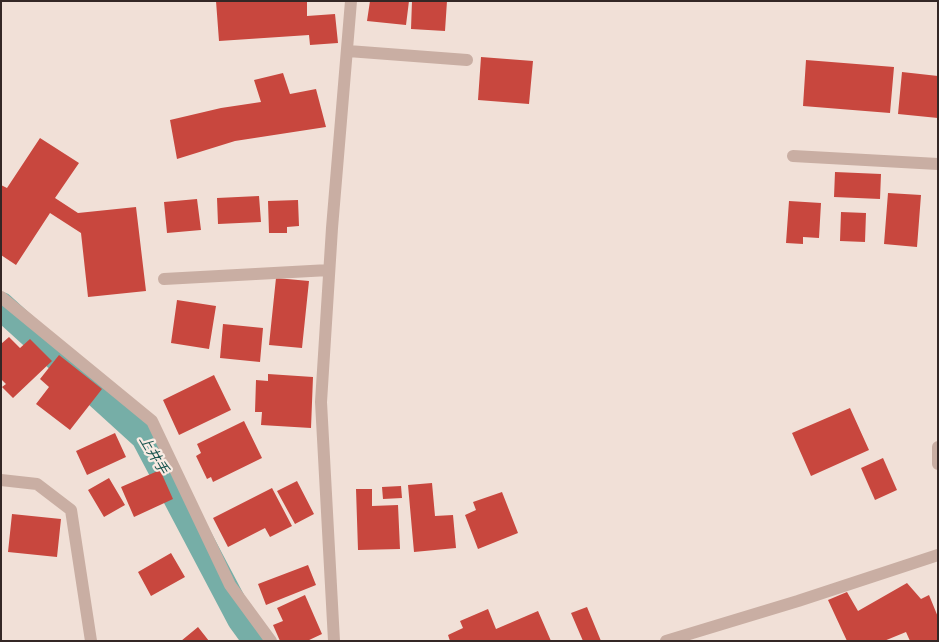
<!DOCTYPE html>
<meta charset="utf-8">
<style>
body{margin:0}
#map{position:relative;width:939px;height:642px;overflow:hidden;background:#f1e0d7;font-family:"DM Sans",sans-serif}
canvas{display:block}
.frame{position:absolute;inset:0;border:2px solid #342725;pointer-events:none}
</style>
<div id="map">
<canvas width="939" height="642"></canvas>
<div class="frame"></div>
</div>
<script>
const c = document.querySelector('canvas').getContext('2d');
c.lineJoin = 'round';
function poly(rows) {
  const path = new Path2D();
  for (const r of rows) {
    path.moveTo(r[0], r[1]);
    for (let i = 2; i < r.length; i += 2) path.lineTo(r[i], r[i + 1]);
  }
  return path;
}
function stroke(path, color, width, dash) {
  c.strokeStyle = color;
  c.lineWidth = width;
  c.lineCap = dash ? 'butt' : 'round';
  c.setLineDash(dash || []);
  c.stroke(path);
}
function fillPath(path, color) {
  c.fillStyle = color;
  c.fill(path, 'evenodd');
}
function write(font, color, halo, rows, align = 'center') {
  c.font = font + ' "DM Sans","Noto Sans JP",sans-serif';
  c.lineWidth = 4.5;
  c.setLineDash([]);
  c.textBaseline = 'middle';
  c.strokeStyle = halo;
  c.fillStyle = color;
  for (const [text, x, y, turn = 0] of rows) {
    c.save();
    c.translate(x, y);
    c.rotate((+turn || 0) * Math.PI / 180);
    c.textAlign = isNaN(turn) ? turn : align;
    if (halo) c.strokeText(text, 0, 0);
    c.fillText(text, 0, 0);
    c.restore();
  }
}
stroke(poly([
 [1,306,145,437,241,619,257,641]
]), '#76aea7', 28);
fillPath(poly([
 [216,1,307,1,307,16,335,14,338,43,310,45,309,35,219,41],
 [370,1,409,1,406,25,367,21],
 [412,1,447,1,445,31,411,29],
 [481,57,533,61,529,104,478,100],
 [806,60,894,67,890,113,803,106],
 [902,72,938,76,938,118,898,114],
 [283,73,290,94,316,89,326,127,235,141,177,159,170,120,221,108,261,102,254,80],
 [40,138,79,163,55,198,78,213,136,207,146,291,88,297,81,233,50,213,16,265,1,255,1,185,7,188],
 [835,172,881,174,880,199,834,197],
 [888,193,921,195,917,247,884,244],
 [259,196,261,222,218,224,217,198],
 [197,199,201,230,167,233,164,202],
 [298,200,299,226,287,227,287,233,269,233,268,201],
 [789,201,821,203,819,238,803,237,803,244,786,243],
 [841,212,866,213,865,242,840,241],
 [276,278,309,281,302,348,269,345],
 [177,300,216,306,209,349,171,343],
 [223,324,263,328,260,362,220,358],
 [9,337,20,348,30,339,52,361,13,398,2,387,6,384,1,379,1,344],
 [59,355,102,389,70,430,36,404,49,387,40,379],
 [268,374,313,377,311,428,261,425,262,412,255,412,256,380,268,381],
 [214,375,231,410,179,435,163,400],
 [850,408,869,450,811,476,792,433],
 [244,421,262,458,213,482,211,477,207,479,196,456,201,453,197,444],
 [115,433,126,457,87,475,76,451],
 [883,458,897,490,875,500,861,468],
 [160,470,173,499,134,517,121,487],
 [109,478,125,505,104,517,88,490],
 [297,481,314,514,295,524,277,491],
 [432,483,435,516,453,515,456,548,414,552,408,485],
 [401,486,402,498,383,499,382,487],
 [272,488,292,526,270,537,265,528,228,547,213,518],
 [356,489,372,489,372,506,398,505,400,549,358,550],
 [502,492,518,533,478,549,465,515,476,510,473,502],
 [12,514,61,519,57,557,8,552],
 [171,553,185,577,151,596,138,572],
 [308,565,316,585,266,605,258,584],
 [907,583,921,599,929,595,938,617,938,641,910,641,906,632,884,641,847,641,828,600,847,592,858,611],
 [305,595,322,634,307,641,280,641,273,625,283,621,277,608],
 [587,607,601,641,583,641,571,613],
 [488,609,496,629,538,611,551,641,450,641,448,635,463,628,460,621],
 [198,627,209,641,181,641]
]), '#c8473e');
stroke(poly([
 [348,51,467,60],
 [793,156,938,164],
 [164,279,329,270],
 [1,297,152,421,230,585,271,641],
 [938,447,938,464],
 [1,480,37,484,71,510,91,641],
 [334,641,321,402,332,228,351,1],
 [666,641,798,601,938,555]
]), '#c9aea3', 12);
write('italic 14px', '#1a554f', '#f9ebe3', [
 ["上井手",153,455,59]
]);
</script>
